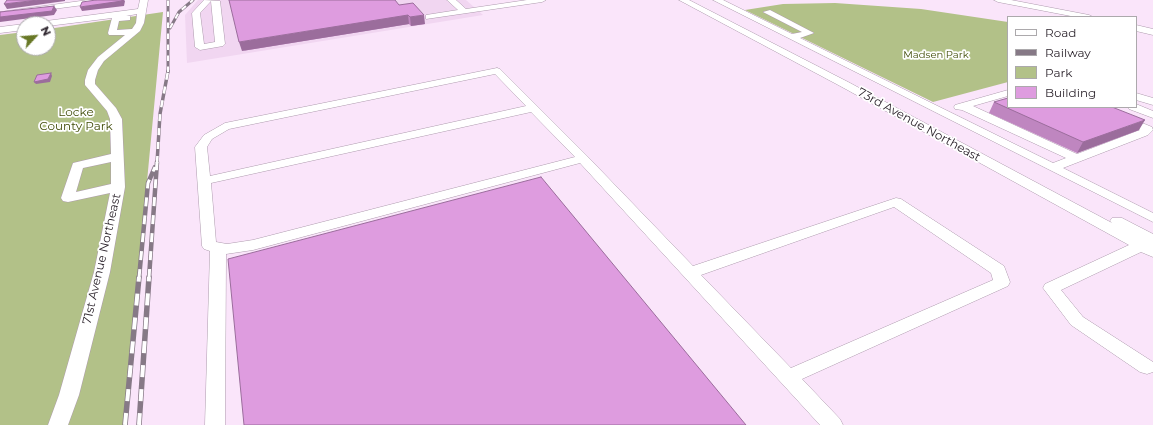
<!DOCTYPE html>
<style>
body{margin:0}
#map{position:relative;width:1153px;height:425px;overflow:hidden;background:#fae5fa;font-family:Montserrat,sans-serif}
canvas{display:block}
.legend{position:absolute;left:1007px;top:16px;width:130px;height:92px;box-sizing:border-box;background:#fff;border:1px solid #aca9ac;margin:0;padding:5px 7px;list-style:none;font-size:12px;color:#2f272f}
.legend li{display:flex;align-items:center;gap:8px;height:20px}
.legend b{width:20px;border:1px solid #aca9ac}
.north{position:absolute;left:16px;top:16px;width:40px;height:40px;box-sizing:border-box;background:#fff;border:1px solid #aca9ac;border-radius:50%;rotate:64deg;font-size:11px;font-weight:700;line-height:16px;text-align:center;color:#2f272f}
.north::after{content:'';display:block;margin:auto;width:14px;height:18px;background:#687826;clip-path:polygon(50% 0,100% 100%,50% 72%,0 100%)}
</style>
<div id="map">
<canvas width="1153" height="425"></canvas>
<ul class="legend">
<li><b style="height:5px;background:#fff"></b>Road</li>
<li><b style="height:5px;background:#867986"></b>Railway</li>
<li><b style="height:11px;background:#b2c188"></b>Park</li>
<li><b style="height:11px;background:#de9cdf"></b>Building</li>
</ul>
<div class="north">N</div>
</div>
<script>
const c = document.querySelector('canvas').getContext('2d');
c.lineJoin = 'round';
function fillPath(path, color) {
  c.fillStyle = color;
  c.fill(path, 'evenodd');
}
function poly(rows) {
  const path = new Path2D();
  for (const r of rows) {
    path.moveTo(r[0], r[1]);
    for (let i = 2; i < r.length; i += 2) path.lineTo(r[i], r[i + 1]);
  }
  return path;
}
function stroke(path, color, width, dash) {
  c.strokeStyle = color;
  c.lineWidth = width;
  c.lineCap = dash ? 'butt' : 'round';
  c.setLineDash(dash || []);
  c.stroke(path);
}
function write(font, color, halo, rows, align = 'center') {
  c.font = font + ' Montserrat,sans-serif';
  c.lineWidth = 3.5;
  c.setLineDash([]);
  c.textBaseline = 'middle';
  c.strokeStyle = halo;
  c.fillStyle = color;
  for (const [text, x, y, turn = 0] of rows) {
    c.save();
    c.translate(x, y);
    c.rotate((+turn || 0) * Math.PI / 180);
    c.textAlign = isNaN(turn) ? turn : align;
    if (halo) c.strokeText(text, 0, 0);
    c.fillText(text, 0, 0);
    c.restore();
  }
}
fillPath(poly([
 [198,0,466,0,483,15,187,63,185,15]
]), '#f1d6f1');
fillPath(poly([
 [835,3,921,9,1008,22,1008,82,933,102,745,10,783,4],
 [163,12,124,425,0,425,0,35,24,32,24,48,48,48,48,29]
]), '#b2c188');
const minor = poly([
 [88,0,110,0,106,2,0,16,0,12,88,0],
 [140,0,148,0,144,23,140,31,104,61,98,70,95,80,95,84,116,108,122,119,125,187,110,272,79,395,68,425,48,425,59,395,94,272,110,193,68,202,63,201,61,198,73,163,111,154,110,119,107,111,85,85,85,80,88,70,98,57,125,35,109,35,108,33,112,18,48,26,48,24,42,24,46,21,138,9,140,0],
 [137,14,136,23,132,29,117,30,119,21,130,20,130,16,126,16,137,14],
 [111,162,111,184,76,192,83,168,111,162],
 [204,0,220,1,225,44,223,46,200,50,195,47,192,13,204,0],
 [211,1,215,42,204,44,200,13,211,1],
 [447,0,456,0,466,9,527,0,546,0,542,2,426,19,426,15,458,10,447,0],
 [679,0,689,0,850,83,1112,223,1110,221,1112,218,1122,218,1153,234,1153,257,1141,252,1061,290,1083,317,1153,362,1153,372,1147,374,1140,372,1071,325,1043,288,1045,284,1129,245,842,87,679,0],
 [713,0,723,0,792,34,802,32,763,12,770,10,814,33,800,38,1053,163,1066,158,962,110,955,109,954,107,955,105,1008,90,1008,96,973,106,1077,154,1140,130,1089,109,1088,107,1103,107,1152,127,1153,130,1148,135,1063,168,1153,213,1153,222,713,0],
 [994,0,1011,0,1089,15,1093,17,1076,17,998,2,994,0],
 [24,24,24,30,0,33,0,27,24,24],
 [1136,25,1153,29,1153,35,1136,31,1136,25],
 [497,68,500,69,587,156,693,266,896,198,901,199,1004,266,1010,282,1008,286,802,379,840,419,843,425,820,425,580,163,253,250,226,254,225,425,205,425,210,251,204,249,202,246,195,147,204,135,225,123,497,68],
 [495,74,526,106,210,176,207,147,212,139,229,129,495,74],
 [531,112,575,157,253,240,227,244,216,242,211,183,531,112],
 [894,207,991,273,993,280,791,368,701,275,894,207],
 [1136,93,1153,98,1153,105,1136,100,1136,93],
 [1136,104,1153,111,1153,118,1129,109,1128,107,1136,107,1136,104]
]);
stroke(minor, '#ae9bae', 1);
fillPath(minor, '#fff');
const railFar3 = poly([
 [170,28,179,12,193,0],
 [168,72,168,0]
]);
const railFar2 = poly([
 [157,163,160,114,168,71]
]);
const railFar1 = poly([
 [139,278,148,183,155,167],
 [149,278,157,162]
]);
const rail = poly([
 [125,425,139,277],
 [139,425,149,277]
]);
stroke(railFar3, '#867986', 3);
stroke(railFar2, '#867986', 3.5);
stroke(railFar1, '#867986', 4.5);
stroke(rail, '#867986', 5.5);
stroke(railFar3, '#fff', 2, [5.5]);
stroke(railFar2, '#fff', 2.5, [7]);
stroke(railFar1, '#fff', 3, [9]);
stroke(rail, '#fff', 4, [12]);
fillPath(poly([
 [399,5,425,24,411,26,409,24,242,51],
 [994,102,1139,130,1077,153,989,113]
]), '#bf86c0');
fillPath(poly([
 [38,0,65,0,65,1,7,9,4,4],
 [122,0,124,0,125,1,124,6,82,11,80,7],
 [54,6,57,10,54,15,0,22,0,17],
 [408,15,409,24,242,51,239,42],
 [424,15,425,24,411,26,410,17],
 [51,73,52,76,50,82,36,84,34,82],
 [1145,120,1139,130,1077,153,1083,142]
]), '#9b6d9c');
const building = poly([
 [7,0,38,0,4,4,7,0],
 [96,0,122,0,122,1,80,7,82,2,96,0],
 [229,0,395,0,399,5,413,3,424,15,410,17,408,15,239,42,229,0],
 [54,6,52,11,0,17,0,12,54,6],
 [51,73,48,79,34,82,37,75,51,73],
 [1008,98,1008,107,1112,107,1145,120,1083,142,994,102,1008,98],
 [541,177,746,425,244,425,228,259,541,177]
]);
fillPath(building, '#de9cdf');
stroke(building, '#9b6d9c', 1);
write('10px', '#424e0a', '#fff', [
 ["Madsen Park",936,55]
]);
write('12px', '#424e0a', '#fff', [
 ["Locke",76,112],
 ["County Park",76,126]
]);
write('12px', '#2f272f', '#fff', [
 ["73rd Avenue Northeast",919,125,29],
 ["71st Avenue Northeast",102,259,-77]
]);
</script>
